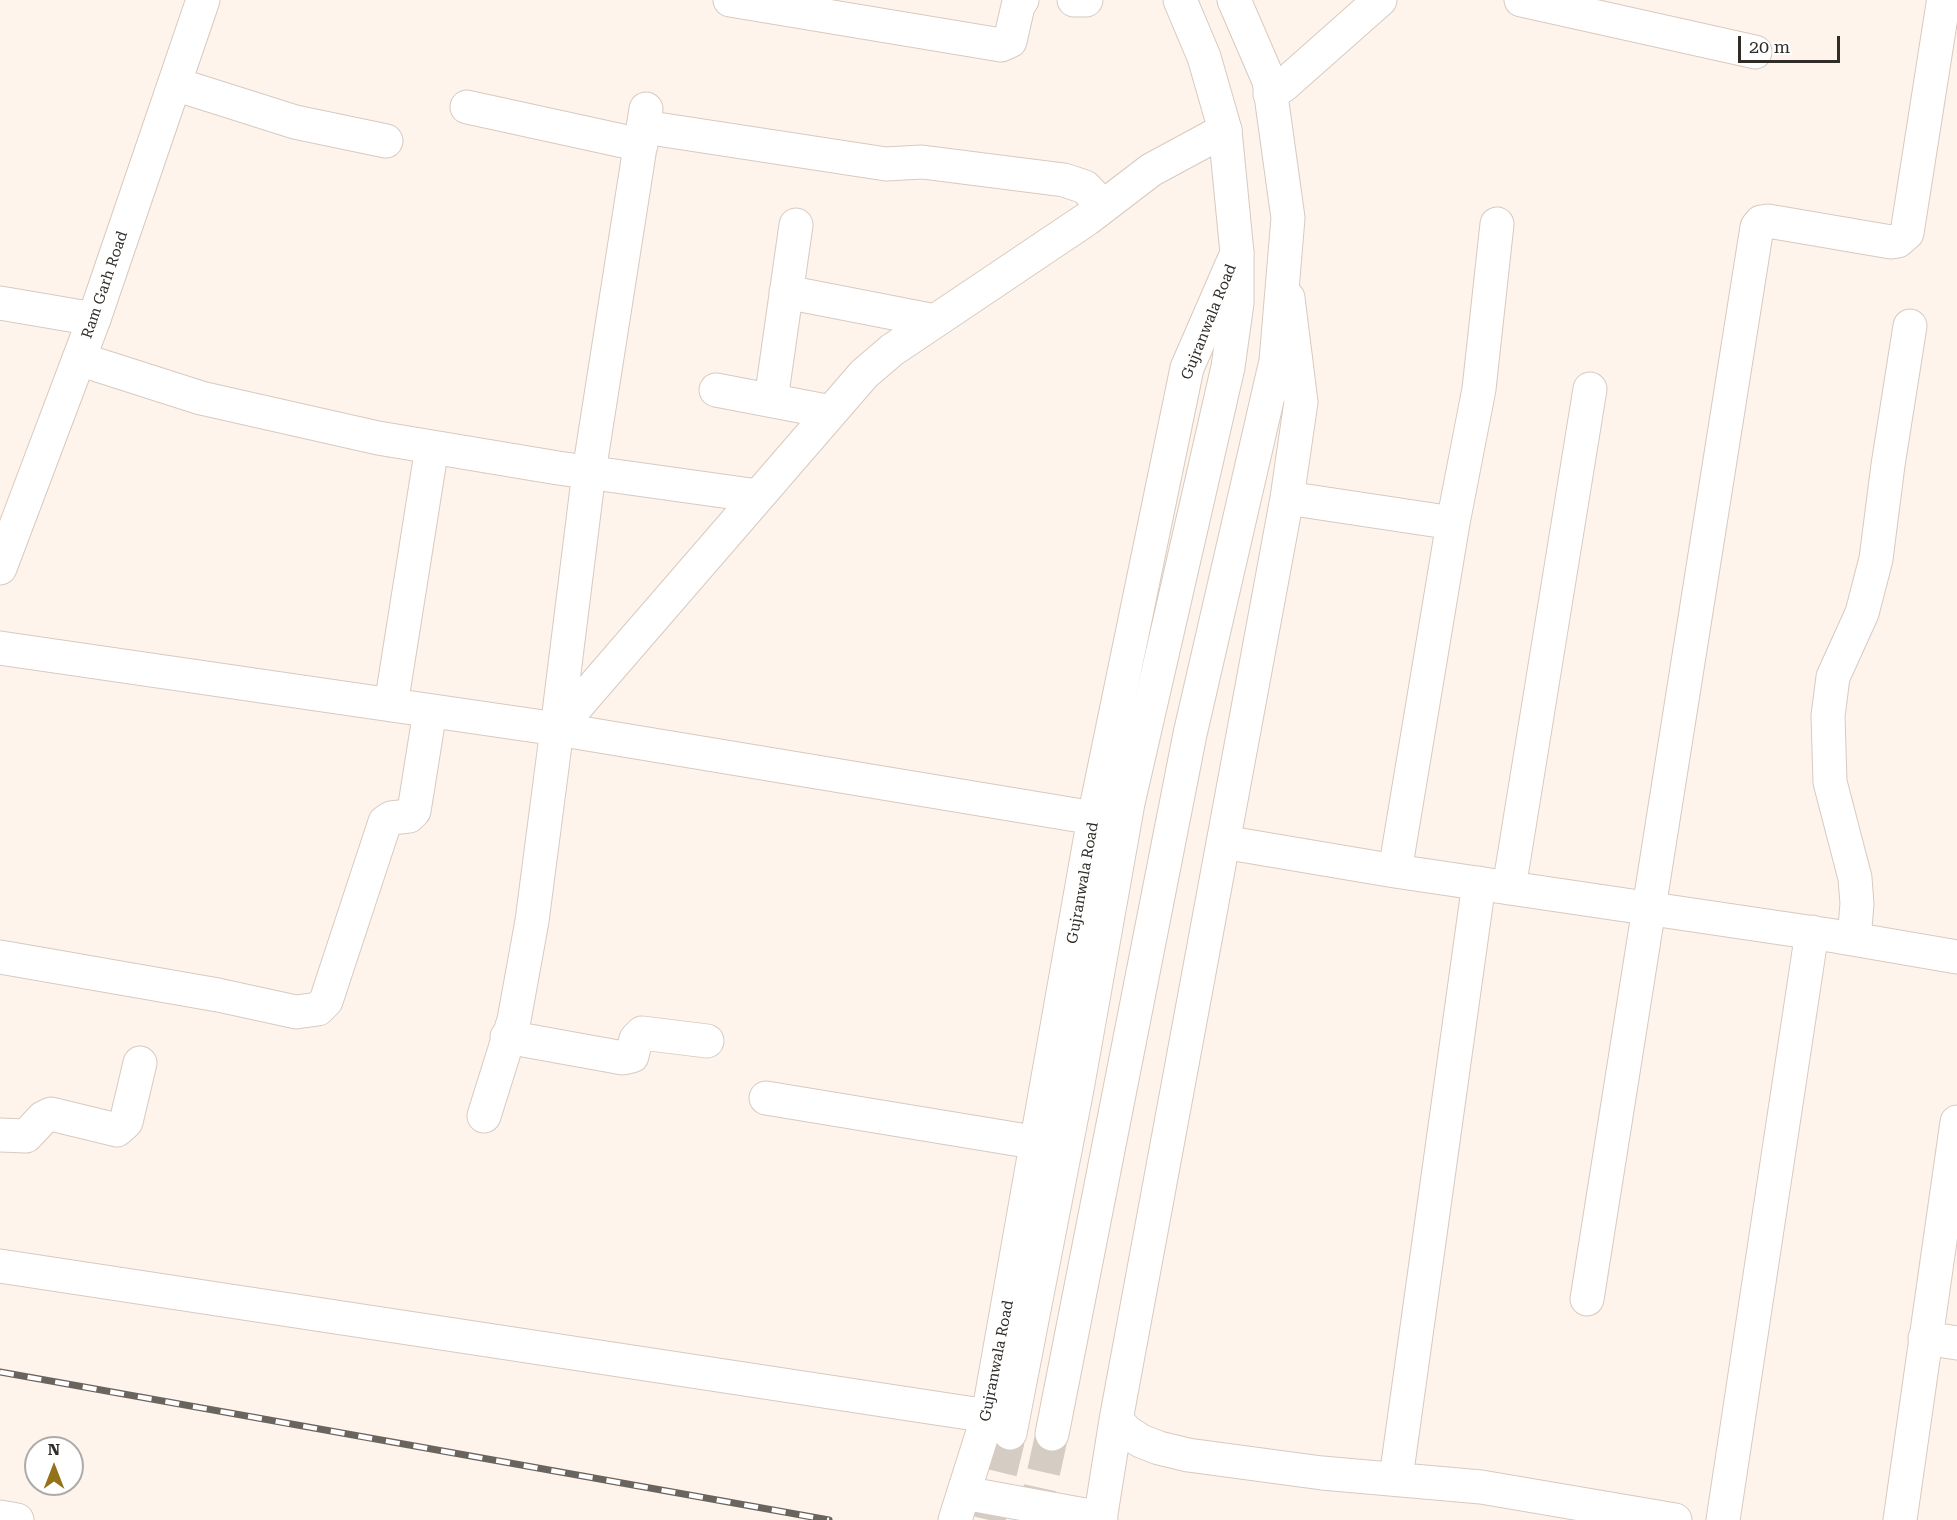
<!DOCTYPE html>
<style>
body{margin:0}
#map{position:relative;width:1957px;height:1520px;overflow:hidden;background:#fef4eb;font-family:"Roboto Serif",serif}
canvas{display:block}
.north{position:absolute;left:24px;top:1436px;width:60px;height:60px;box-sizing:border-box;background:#fff;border:2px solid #acaba9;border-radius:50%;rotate:0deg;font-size:16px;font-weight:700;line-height:24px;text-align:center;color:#302c28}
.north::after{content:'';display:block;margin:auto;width:21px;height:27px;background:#93731a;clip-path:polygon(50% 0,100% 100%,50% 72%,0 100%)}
.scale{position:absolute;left:1738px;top:36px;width:102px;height:27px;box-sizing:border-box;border:3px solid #302c28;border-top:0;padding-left:8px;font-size:18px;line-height:21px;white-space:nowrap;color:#302c28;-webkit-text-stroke:4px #fff;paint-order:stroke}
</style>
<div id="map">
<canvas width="1957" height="1520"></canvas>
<div class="north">N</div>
<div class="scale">20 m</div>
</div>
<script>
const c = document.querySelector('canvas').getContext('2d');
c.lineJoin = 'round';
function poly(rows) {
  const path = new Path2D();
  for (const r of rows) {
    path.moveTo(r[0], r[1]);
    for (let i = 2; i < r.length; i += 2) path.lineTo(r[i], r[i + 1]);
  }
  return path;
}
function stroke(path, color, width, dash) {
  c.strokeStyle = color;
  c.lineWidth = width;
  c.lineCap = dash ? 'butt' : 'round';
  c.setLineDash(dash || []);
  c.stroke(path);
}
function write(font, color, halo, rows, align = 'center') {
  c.font = font + ' "Roboto Serif",serif';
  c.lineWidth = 4.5;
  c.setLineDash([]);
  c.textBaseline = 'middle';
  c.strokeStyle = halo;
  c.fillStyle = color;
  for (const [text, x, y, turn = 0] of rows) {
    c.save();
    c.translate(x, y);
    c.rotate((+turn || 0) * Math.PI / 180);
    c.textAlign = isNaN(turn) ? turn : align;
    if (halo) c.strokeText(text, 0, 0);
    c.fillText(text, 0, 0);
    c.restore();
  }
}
stroke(poly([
 [989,1520,1010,1433],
 [1033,1520,1052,1434]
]), '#d5ccc4', 33, [33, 16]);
const street = poly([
 [730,0,1001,45,1010,41,1018,6,1022,0],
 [1074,0,1086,0],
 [1521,0,1755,52],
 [175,84,295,122,386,141],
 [467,107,641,145],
 [644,127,886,164,922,162,1064,180,1085,187,1103,206],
 [786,292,935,321],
 [0,303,94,319],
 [79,359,201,398,378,438,558,468,758,496],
 [716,390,831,412],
 [771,400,796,225],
 [1287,498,1453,523],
 [0,648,557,729,1094,818],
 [391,705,432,447],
 [557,729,589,472,646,109],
 [1223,842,1395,871,1835,936,1957,957],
 [1395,871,1453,523,1479,389,1497,224],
 [1509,888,1590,389],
 [1854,939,1857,904,1855,878,1830,782,1828,716,1833,677,1862,613,1876,559,1888,465,1910,326],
 [0,957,218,995,296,1012,318,1009,326,1001,385,822,391,818,409,816,414,811,430,711],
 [507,1037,623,1058,632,1056,636,1039,642,1033,707,1041],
 [766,1098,1039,1143],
 [484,1116,514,1020,532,921,557,729,864,374,892,350,1087,219,1151,170,1225,130],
 [0,1135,26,1136,43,1118,51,1114,117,1130,126,1122,140,1063],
 [1587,1299,1757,227,1761,222,1768,221,1891,242,1898,241,1907,233,1943,4],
 [1925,1338,1957,1343],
 [1116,1420,1127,1432,1141,1441,1159,1448,1188,1455,1322,1473,1481,1487,1675,1520],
 [1396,1478,1479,883],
 [964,1493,1101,1518],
 [0,1517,17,1520],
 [955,1520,988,1416,1094,818,1187,368,1237,253],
 [1100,1520,1116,1420,1287,498,1301,402,1288,298],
 [1723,1520,1812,932],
 [1900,1520,1957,1122]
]);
const secondary = poly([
 [1270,94,1284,85,1380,0],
 [0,568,94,319,203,0],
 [0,1266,988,1416]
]);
const highway = poly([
 [1010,1433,1077,1089,1128,803,1228,367,1237,303,1237,253,1225,130,1204,57,1180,0],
 [1052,1434,1190,734,1276,361,1288,218,1269,81,1234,0]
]);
stroke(street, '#d7cac0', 35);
stroke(secondary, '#d7cac0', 35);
stroke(highway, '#d7cac0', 35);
stroke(street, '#fff', 33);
stroke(secondary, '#fff', 33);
stroke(highway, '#fff', 33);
const rail = poly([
 [0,1372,829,1520]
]);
stroke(rail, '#6a645f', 7);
stroke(rail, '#fff', 4.5, [14]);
write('15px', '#302c28', '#fff', [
 ["Ram Garh Road",105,285,-71],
 ["Gujranwala Road",1209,322,-68],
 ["Gujranwala Road",1083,883,-80],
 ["Gujranwala Road",997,1361,-79]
]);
</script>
